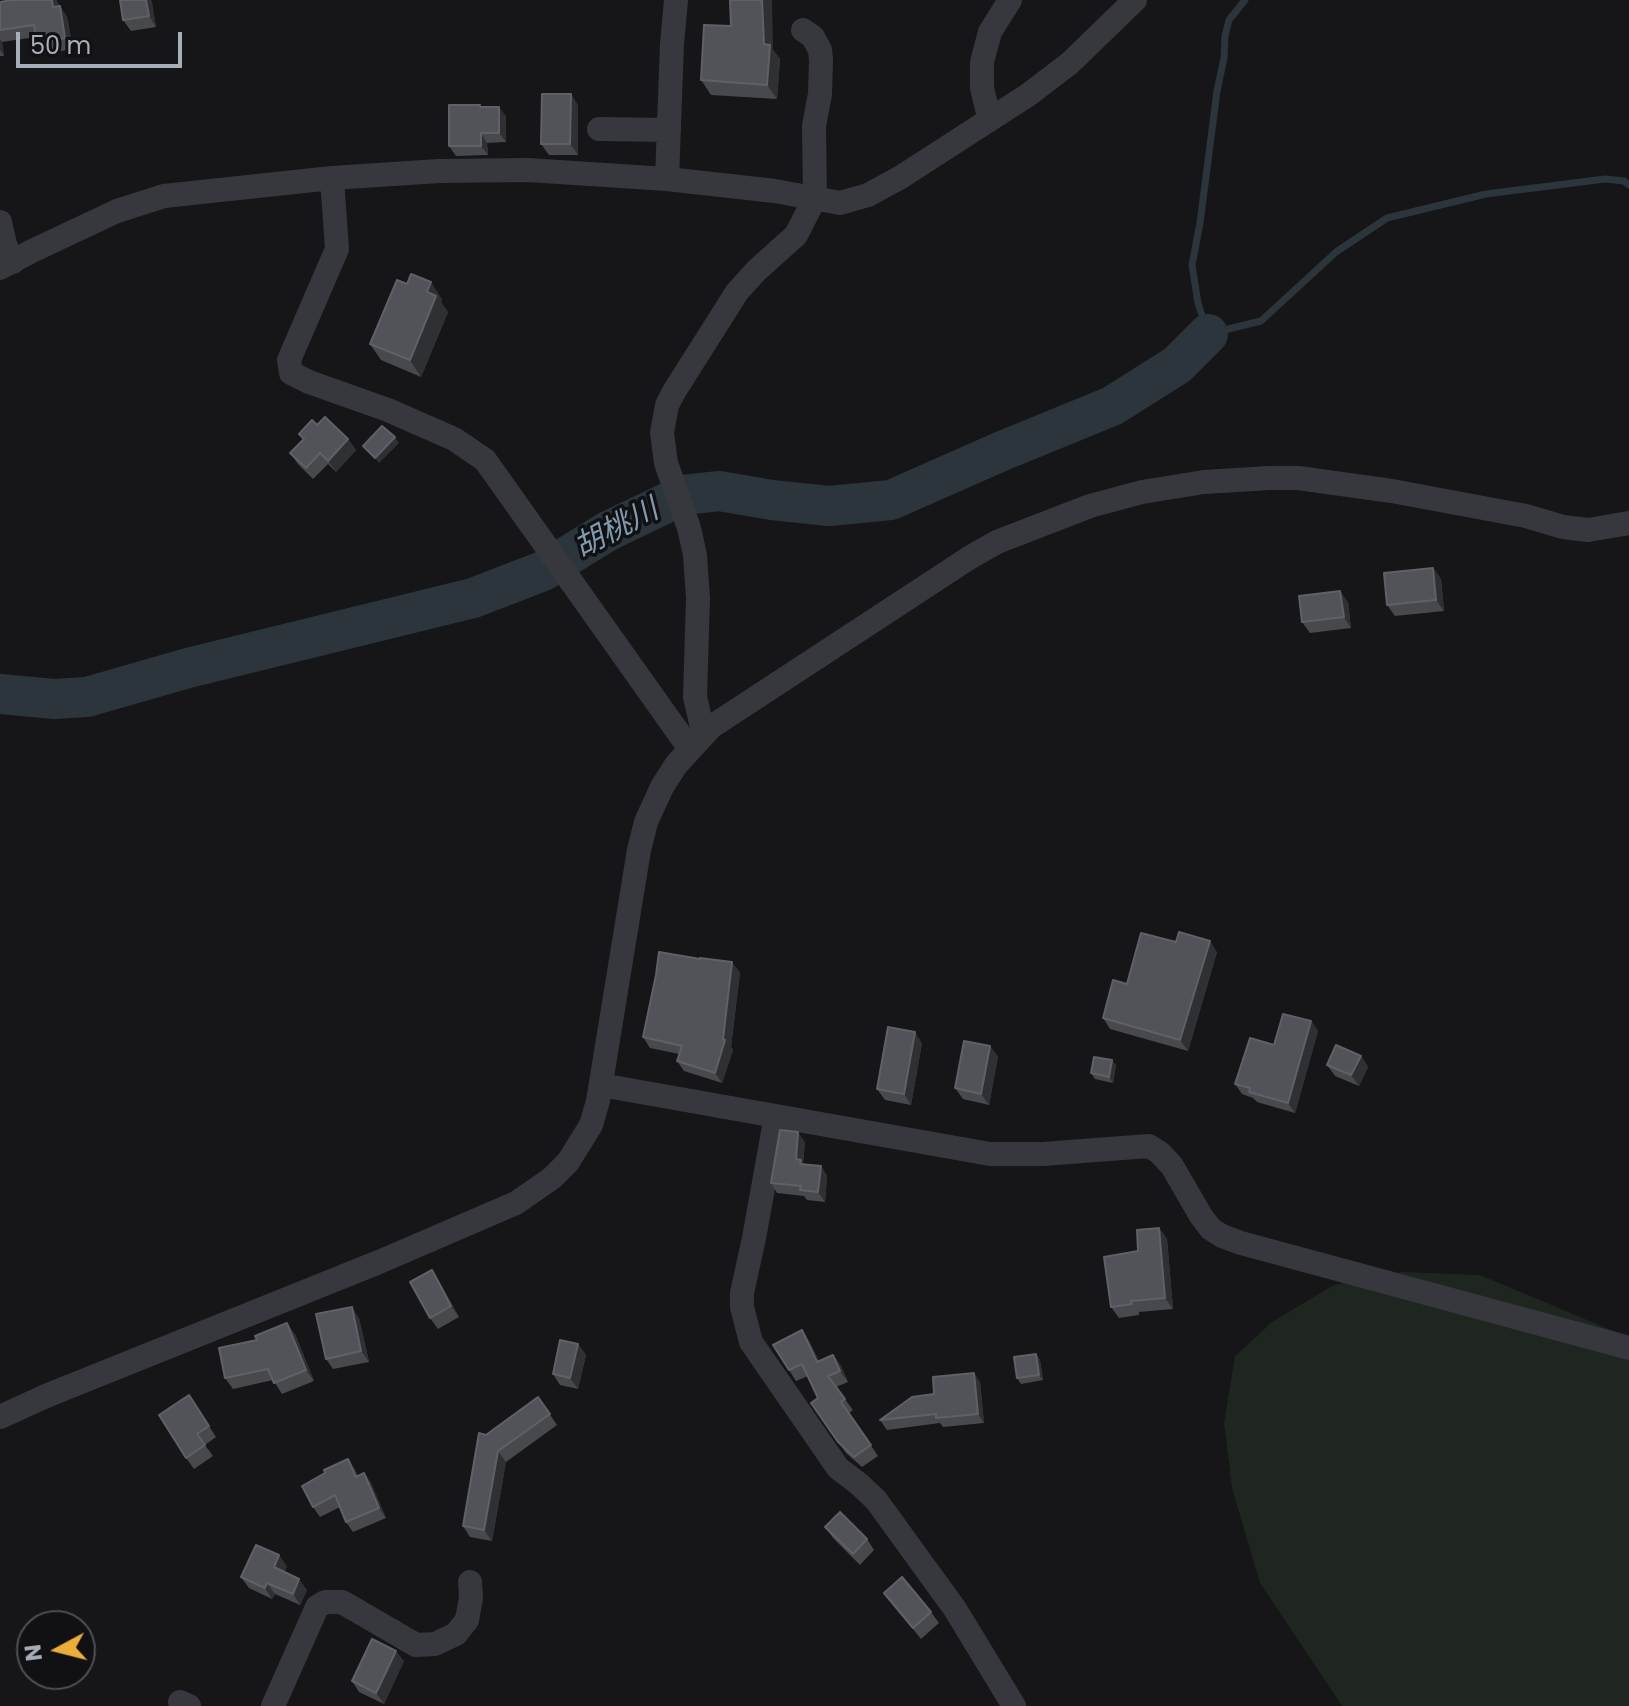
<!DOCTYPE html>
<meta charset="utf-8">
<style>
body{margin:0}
#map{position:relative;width:1629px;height:1706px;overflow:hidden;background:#161618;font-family:Poppins,sans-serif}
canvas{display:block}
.north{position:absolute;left:16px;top:1610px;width:80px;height:80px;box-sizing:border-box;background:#111113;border:2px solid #4d4f55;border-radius:50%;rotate:263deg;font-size:22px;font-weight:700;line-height:32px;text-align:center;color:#a8adb7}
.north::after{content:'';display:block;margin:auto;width:28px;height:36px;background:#ecae3a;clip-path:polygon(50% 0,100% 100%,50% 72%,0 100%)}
.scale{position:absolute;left:16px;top:32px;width:166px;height:36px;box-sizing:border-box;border:4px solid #a8adb7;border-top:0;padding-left:10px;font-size:24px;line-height:28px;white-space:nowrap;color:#a8adb7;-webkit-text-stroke:6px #111113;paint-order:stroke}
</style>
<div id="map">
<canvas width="1629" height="1706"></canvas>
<div class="north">N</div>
<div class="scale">50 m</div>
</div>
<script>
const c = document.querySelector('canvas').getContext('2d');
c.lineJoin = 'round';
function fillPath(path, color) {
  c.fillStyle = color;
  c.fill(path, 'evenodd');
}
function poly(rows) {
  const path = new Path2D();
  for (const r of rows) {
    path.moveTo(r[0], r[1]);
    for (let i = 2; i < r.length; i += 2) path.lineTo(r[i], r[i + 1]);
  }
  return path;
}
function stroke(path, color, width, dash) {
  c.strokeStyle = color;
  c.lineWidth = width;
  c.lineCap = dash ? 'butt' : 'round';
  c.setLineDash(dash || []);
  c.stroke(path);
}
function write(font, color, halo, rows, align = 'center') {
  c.font = font + ' Poppins,"Noto Sans JP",sans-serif';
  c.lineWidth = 7;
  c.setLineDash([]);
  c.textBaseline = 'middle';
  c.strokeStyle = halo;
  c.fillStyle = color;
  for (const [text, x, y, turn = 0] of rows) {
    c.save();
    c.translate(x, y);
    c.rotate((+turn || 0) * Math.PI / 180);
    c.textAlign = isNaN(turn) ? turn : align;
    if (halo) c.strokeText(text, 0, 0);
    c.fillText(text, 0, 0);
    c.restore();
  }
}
fillPath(poly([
 [1402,1272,1480,1275,1623,1335,1629,1339,1629,1706,1342,1706,1260,1583,1232,1488,1224,1423,1235,1356,1272,1322,1334,1285]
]), '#1e261f');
stroke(poly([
 [1245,0,1229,20,1225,36,1224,58,1217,91,1200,223,1192,265,1198,303,1208,334,1261,321,1336,252,1387,218,1486,194,1605,179,1624,181,1629,185]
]), '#2c353b', 7);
stroke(poly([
 [0,694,54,699,87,697,188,668,473,598,543,571,608,531,683,495,719,491,772,500,829,506,891,500,1002,451,1112,406,1177,365,1208,334]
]), '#2c353b', 40);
stroke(poly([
 [993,117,987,109,982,88,982,62,990,32,1010,0],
 [599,129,669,130],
 [332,178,337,249,289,360,291,373,309,382,388,410,454,439,485,460,690,749],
 [667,179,672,44,676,0],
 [0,222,5,244,13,262],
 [0,268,32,251,117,211,164,196,332,178,439,171,528,170,667,179,775,191,840,203,868,195,901,177,1028,95,1070,63,1135,0],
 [707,731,701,723,695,697,698,598,695,555,689,528,666,463,662,433,667,405,675,390,737,292,756,271,796,235,815,198,814,126,820,94,821,60,820,50,813,37,803,30],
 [601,1085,990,1154,1043,1154,1149,1146,1160,1153,1172,1166,1201,1216,1211,1229,1222,1236,1241,1243,1629,1348],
 [776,1116,754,1238,742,1293,742,1307,751,1342,838,1468,859,1484,876,1500,955,1609,1014,1706],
 [0,1417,46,1396,379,1262,516,1203,552,1178,568,1162,591,1125,598,1101,639,850,646,822,662,787,676,765,711,727,969,558,997,542,1090,506,1142,492,1204,482,1269,478,1298,478,1392,491,1526,516,1563,527,1588,530,1629,523],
 [180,1702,189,1706],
 [273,1706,317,1607,325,1602,342,1602,416,1645,435,1644,456,1634,467,1620,471,1598,470,1582]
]), '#37383d', 24);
fillPath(poly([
 [11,0,56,0,67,17,73,49,44,54,37,43,36,37,2,42,4,56,0,56,0,2],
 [120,0,151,0,156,27,131,31,123,20],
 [773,50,780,59,777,99,711,95,701,80],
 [578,105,578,155,549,155,541,144],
 [481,107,506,116,506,142,487,143,488,155,456,156,449,146],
 [442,299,441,302,448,312,421,377,381,360,370,344],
 [317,425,348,439,356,450,336,472,328,464,313,479,298,464,290,453,303,440,299,434],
 [1433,568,1441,579,1444,611,1395,616,1387,605],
 [1348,602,1351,628,1310,633,1302,622],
 [1217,952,1188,1051,1110,1029,1103,1018,1127,984],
 [740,972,731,1047,733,1050,722,1083,684,1071,677,1061,679,1054,650,1048,643,1037],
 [1311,1021,1318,1031,1295,1113,1257,1102,1253,1098,1242,1094,1235,1084,1274,1045],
 [922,1043,911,1105,885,1100,877,1089],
 [990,1046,998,1057,989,1105,963,1099,955,1088],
 [1361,1056,1368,1067,1359,1086,1335,1076,1327,1065],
 [1116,1065,1113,1083,1095,1079,1091,1073],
 [805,1142,803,1163,804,1165,821,1166,827,1176,825,1202,807,1200,804,1196,777,1193,771,1183],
 [1159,1228,1167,1239,1173,1309,1139,1312,1139,1315,1119,1318,1111,1307,1131,1253,1138,1251],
 [432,1270,439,1281,459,1317,438,1329,430,1318],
 [359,1318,369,1362,333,1369,326,1359],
 [802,1330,809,1341,819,1361,833,1355,841,1366,848,1382,836,1387,853,1410,849,1413,878,1456,862,1467,846,1453,811,1403,818,1398,808,1376,796,1381,789,1370],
 [295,1334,314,1381,282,1394,273,1380,233,1389,225,1378],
 [578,1344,586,1355,578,1389,560,1385,553,1374],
 [1036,1354,1040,1360,1043,1380,1021,1384,1017,1378],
 [980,1382,984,1423,943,1427,940,1423,887,1430,880,1420,934,1394],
 [189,1395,216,1437,205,1445,213,1456,194,1469,186,1458],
 [538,1397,557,1425,506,1462,492,1541,470,1537,463,1526,486,1435],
 [348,1459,358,1476,364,1473,371,1483,386,1518,353,1532,346,1522,340,1507,320,1517,313,1507],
 [825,1527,867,1539,874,1550,860,1565,833,1538],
 [287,1566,284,1572,307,1590,300,1605,275,1594,272,1599,249,1588,241,1577],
 [884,1593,931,1612,939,1623,921,1639],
 [404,1661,384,1704,359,1692,352,1681]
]), '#47494d');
fillPath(poly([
 [52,0,56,0,59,4,61,18,53,7],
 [146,0,151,0,152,1,156,27,149,16],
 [762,0,772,0,773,50,780,59,777,99,767,85,764,44],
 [60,6,67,17,73,49,65,38],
 [0,39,2,42,4,56,0,50],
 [571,94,578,105,578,155,570,144],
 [499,107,506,116,506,142,499,133],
 [481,133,487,143,488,155,481,146],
 [431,282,442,299,441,302,448,312,421,377,410,360,427,292],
 [395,437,399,443,379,463,375,458],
 [348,439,356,450,336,472,328,461],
 [1433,568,1441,579,1444,611,1436,600],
 [1340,591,1348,602,1351,628,1344,617],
 [1210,941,1217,952,1188,1051,1180,1040],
 [732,962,740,972,731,1047,733,1050,722,1083,715,1073,723,1039],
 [1311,1021,1318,1031,1295,1113,1288,1103],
 [915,1032,922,1043,911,1105,904,1094],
 [990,1046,998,1057,989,1105,981,1094],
 [1361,1056,1368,1067,1359,1086,1351,1075],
 [1112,1060,1116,1065,1113,1083,1109,1077],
 [798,1132,805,1142,803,1163,808,1169,802,1167,796,1159],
 [821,1166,827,1176,825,1202,818,1192],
 [1159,1228,1167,1239,1173,1309,1165,1298],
 [432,1270,439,1281,459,1317,451,1306],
 [352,1307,359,1318,369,1362,361,1351],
 [287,1323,295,1334,314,1381,306,1370],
 [802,1330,809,1341,825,1373,817,1362],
 [578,1344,586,1355,578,1389,570,1378],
 [1036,1354,1040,1360,1043,1380,1039,1375],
 [833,1355,841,1366,848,1382,840,1371],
 [974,1373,980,1382,984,1423,978,1414],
 [498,1451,506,1462,492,1541,484,1530],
 [348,1459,355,1469,363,1487,356,1477],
 [364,1473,371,1483,386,1518,379,1508],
 [279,1555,287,1566,282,1578,274,1567],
 [299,1579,307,1590,300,1605,293,1594],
 [267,1583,275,1594,272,1599,265,1588],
 [396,1651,404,1661,384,1704,376,1693]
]), '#2f3033');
const building = poly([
 [11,0,52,0,53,7,60,6,65,38,37,43,34,25,0,30,0,2,11,0],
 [120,0,146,0,149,16,123,20,120,0],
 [730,0,762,0,764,44,770,45,767,85,701,80,704,25,731,26,730,0],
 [542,94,571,94,570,144,541,144,542,94],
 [449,105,480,105,480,107,499,107,499,133,481,133,481,146,449,146,449,105],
 [411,274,431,282,427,292,436,296,410,360,370,344,397,280,407,284,411,274],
 [325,417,348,439,328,461,320,453,306,468,290,453,304,439,299,434,312,420,317,425,325,417],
 [382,426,395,437,375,458,363,446,382,426],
 [1433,568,1436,600,1387,605,1384,573,1433,568],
 [1340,591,1344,617,1302,622,1299,596,1340,591],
 [1179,932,1210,941,1180,1040,1103,1018,1113,980,1127,984,1141,933,1176,942,1179,932],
 [659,952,700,959,700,958,732,962,723,1039,725,1040,715,1073,677,1061,682,1046,643,1037,656,975,659,952],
 [1283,1014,1311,1021,1288,1103,1249,1092,1250,1088,1235,1084,1250,1038,1274,1045,1283,1014],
 [888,1027,915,1032,904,1094,877,1089,888,1027],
 [964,1041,990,1046,981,1094,955,1088,964,1041],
 [1336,1045,1361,1056,1351,1075,1327,1065,1336,1045],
 [1094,1057,1112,1060,1109,1077,1091,1073,1094,1057],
 [780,1130,798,1132,796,1159,801,1160,800,1164,821,1166,818,1192,800,1190,801,1186,771,1183,780,1130],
 [1159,1228,1165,1298,1131,1301,1132,1304,1111,1307,1104,1257,1138,1251,1137,1230,1159,1228],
 [432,1270,451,1306,430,1318,410,1282,432,1270],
 [352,1307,361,1351,326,1359,316,1314,352,1307],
 [287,1323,306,1370,274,1383,268,1369,225,1378,219,1348,257,1340,255,1336,287,1323],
 [802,1330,817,1362,833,1355,840,1371,828,1376,845,1399,841,1402,871,1445,854,1457,838,1442,811,1403,818,1398,802,1364,789,1370,773,1345,802,1330],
 [560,1340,578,1344,570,1378,553,1374,560,1340],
 [1036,1354,1039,1375,1017,1378,1014,1357,1036,1354],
 [974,1373,978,1414,936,1418,936,1414,880,1420,912,1397,934,1394,933,1377,974,1373],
 [189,1395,209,1426,197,1434,205,1445,186,1458,159,1415,189,1395],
 [538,1397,550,1414,498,1451,484,1530,463,1526,479,1433,486,1435,538,1397],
 [348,1459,356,1477,364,1473,379,1508,346,1522,335,1495,313,1507,302,1486,325,1473,324,1470,348,1459],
 [840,1512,867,1539,853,1554,825,1527,840,1512],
 [256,1545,279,1555,274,1567,299,1579,293,1594,267,1583,265,1588,241,1577,256,1545],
 [902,1577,931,1612,913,1628,884,1593,902,1577],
 [372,1639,396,1651,376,1693,352,1681,372,1639]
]);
fillPath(building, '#525358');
stroke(building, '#5f6167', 2);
write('italic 30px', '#809bb1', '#111113', [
 ["胡桃川",617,530,-28]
]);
</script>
